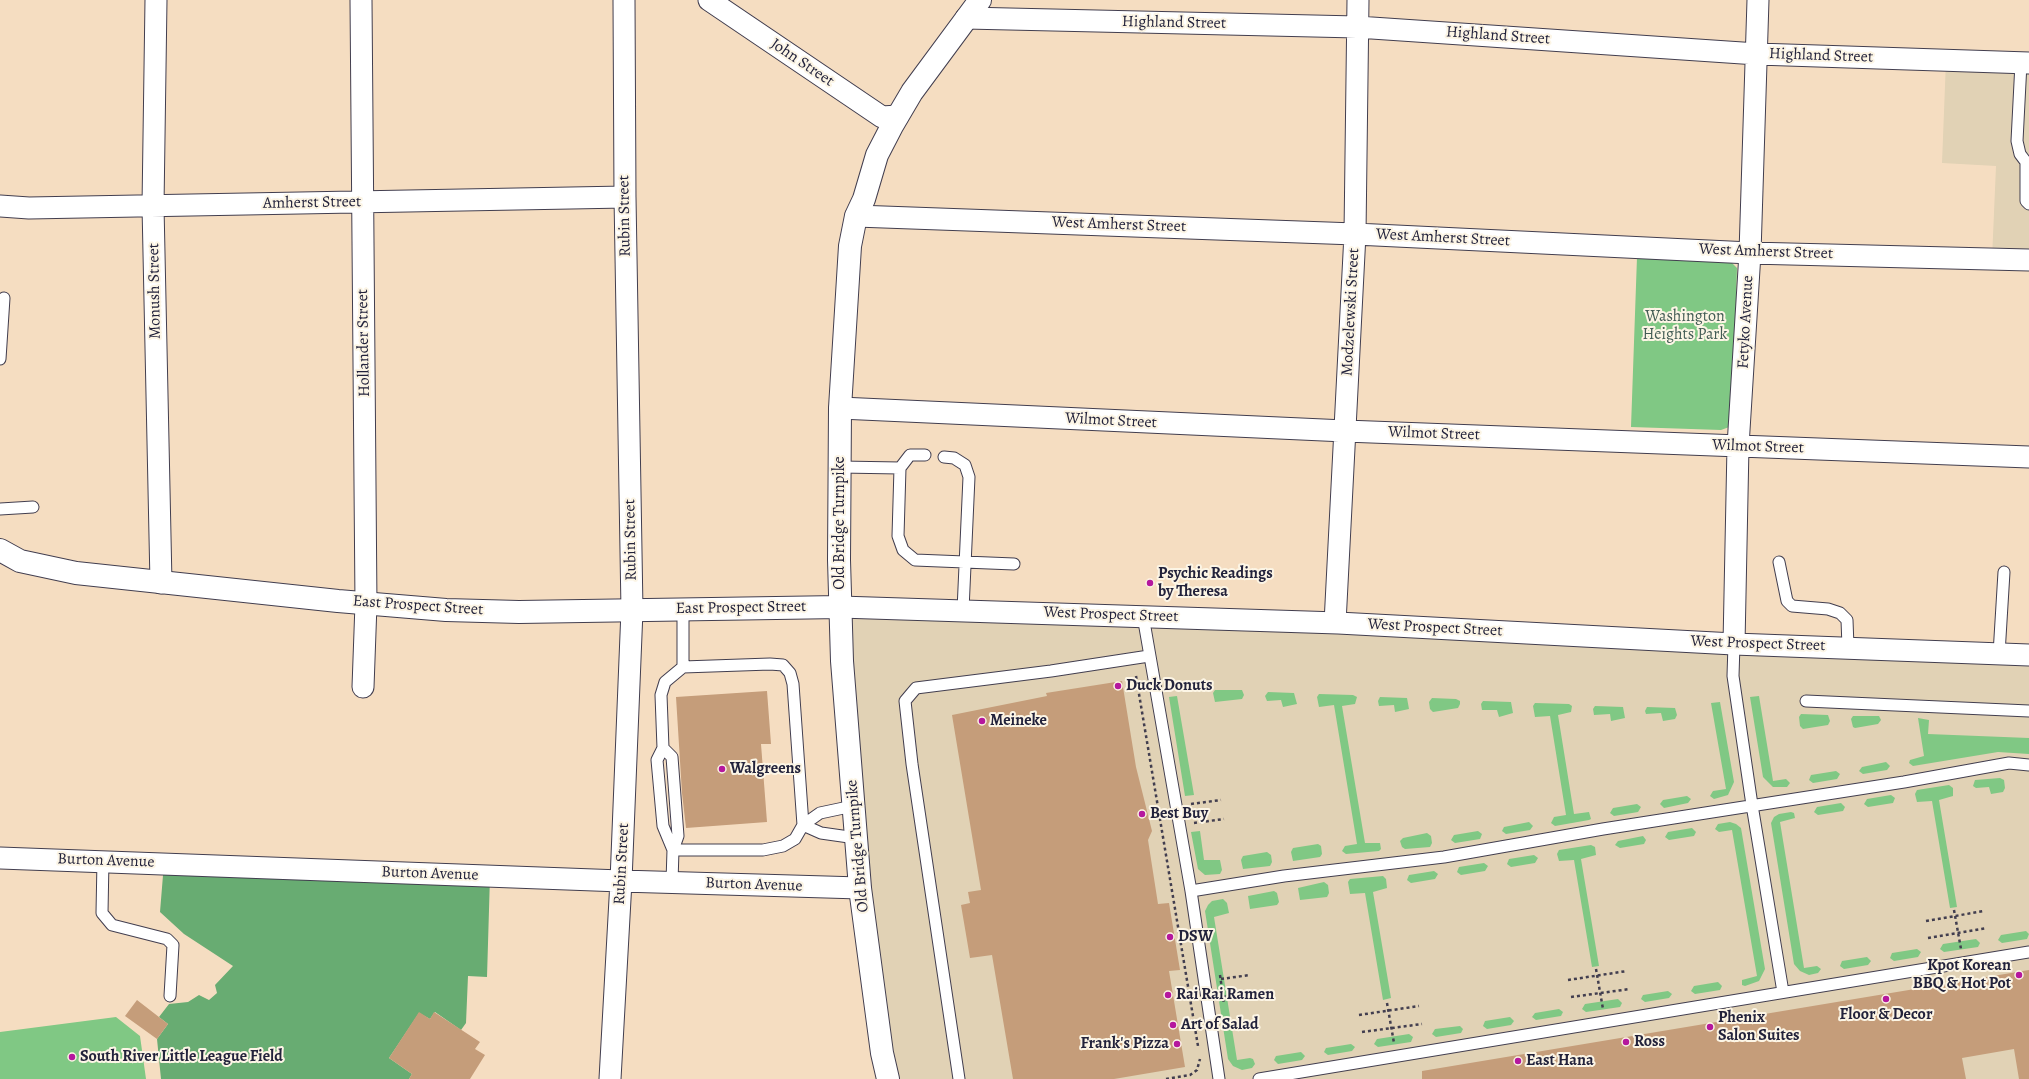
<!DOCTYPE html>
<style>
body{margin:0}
canvas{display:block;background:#f5ddc1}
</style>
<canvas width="2029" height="1079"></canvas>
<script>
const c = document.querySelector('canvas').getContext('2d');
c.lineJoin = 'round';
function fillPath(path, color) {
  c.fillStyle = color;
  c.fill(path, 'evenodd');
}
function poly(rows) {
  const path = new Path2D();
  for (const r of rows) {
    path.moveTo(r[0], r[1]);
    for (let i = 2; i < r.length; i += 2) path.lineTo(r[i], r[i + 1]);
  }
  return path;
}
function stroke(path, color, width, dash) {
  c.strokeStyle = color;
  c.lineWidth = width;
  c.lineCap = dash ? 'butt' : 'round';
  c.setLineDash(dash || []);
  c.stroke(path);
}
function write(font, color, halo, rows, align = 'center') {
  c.font = font + ' Alegreya,serif';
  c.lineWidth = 4;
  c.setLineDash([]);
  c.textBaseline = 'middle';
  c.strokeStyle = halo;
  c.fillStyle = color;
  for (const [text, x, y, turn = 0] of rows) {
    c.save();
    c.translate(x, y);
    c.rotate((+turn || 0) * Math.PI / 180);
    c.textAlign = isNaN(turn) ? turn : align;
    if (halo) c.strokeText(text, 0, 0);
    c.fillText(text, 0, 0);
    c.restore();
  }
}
fillPath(poly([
 [1946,60,2029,63,2029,260,1992,259,1996,166,1942,163],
 [840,607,2029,655,2029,1079,888,1079]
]), '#e1d2b5');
fillPath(poly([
 [1637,257,1729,260,1737,268,1732,426,1721,430,1631,427],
 [1215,690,1242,690,1244,695,1242,699,1215,702,1213,693],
 [1268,692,1294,693,1297,704,1283,707,1281,700,1267,701,1265,696],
 [1319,694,1353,695,1357,697,1355,704,1342,706,1365,843,1380,843,1381,849,1379,851,1346,854,1342,851,1345,846,1357,844,1334,705,1319,707,1317,697],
 [1177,696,1194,795,1185,796,1169,697],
 [1759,696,1773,781,1786,779,1790,783,1787,787,1773,787,1763,777,1750,697],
 [1380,697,1407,698,1409,709,1395,712,1394,705,1379,706,1378,701],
 [1432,698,1456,699,1460,701,1460,704,1458,708,1433,712,1430,709,1429,702],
 [1483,701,1511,702,1513,713,1499,717,1497,710,1482,710,1481,704],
 [1720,702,1734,782,1728,795,1714,799,1710,796,1713,791,1726,789,1711,703],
 [1535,703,1569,704,1572,706,1571,712,1558,715,1574,814,1589,812,1591,819,1589,820,1555,826,1551,823,1554,817,1566,815,1550,716,1535,717,1533,706],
 [1595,706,1623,707,1625,718,1611,721,1610,714,1594,715,1593,709],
 [1647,707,1675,708,1677,715,1675,719,1663,721,1661,713,1646,714,1645,711],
 [1801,714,1828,715,1830,721,1828,725,1803,729,1800,726,1799,717],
 [1853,716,1879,716,1881,720,1878,724,1855,728,1853,727,1851,719],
 [1918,718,1929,720,1928,734,2029,738,2029,754,1998,752,1913,766,1909,763,1910,760,1924,756],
 [1886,762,1890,766,1887,770,1863,774,1859,771,1862,767],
 [1836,771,1840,774,1837,779,1813,783,1809,780,1811,775],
 [2000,778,2004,780,2005,788,2003,792,1991,794,1989,787,1976,788,1973,786,1975,780],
 [1949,785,1953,788,1953,796,1939,800,1957,907,1950,908,1932,801,1917,802,1915,794,1917,790],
 [1891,795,1895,798,1893,803,1868,807,1864,804,1867,799],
 [1687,796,1691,799,1688,803,1664,808,1660,804,1663,800],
 [1841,803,1845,807,1843,811,1818,815,1814,812,1817,807],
 [1637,804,1641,807,1638,812,1614,816,1610,813,1613,808],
 [1791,812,1794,813,1795,818,1780,822,1804,968,1817,966,1821,969,1818,973,1809,975,1800,971,1794,964,1771,823,1774,817,1779,814],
 [1529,822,1533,826,1530,830,1506,834,1502,831,1504,827],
 [1730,822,1736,824,1741,828,1765,969,1759,981,1745,986,1742,985,1742,980,1757,976,1732,830,1719,832,1715,829,1718,824],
 [1692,828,1696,832,1694,836,1669,840,1665,837,1668,832],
 [1200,831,1204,860,1220,860,1222,870,1220,874,1205,875,1198,869,1191,832],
 [1478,831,1482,834,1480,839,1455,843,1451,840,1454,835],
 [1427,833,1431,836,1432,843,1430,847,1405,849,1402,847,1400,841,1403,838],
 [1643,836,1646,840,1644,844,1620,848,1615,845,1618,841],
 [1318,844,1321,846,1322,854,1320,857,1293,861,1291,852,1293,848],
 [1591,845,1595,847,1596,855,1581,859,1599,966,1592,967,1574,860,1559,861,1557,854,1559,850],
 [1267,852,1271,855,1272,862,1270,866,1243,869,1241,860,1243,856],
 [1534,855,1538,858,1535,863,1511,867,1507,864,1509,859],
 [1484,863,1488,866,1485,871,1461,875,1457,872,1459,867],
 [1434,871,1438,874,1435,879,1411,883,1407,880,1409,875],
 [1383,876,1386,879,1387,888,1373,892,1391,998,1383,1000,1365,893,1350,894,1348,882,1350,879],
 [1324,882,1328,885,1329,893,1327,897,1300,900,1298,888],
 [1274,891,1277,893,1279,902,1277,905,1250,909,1248,896],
 [1223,899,1227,903,1229,913,1214,917,1237,1060,1250,1058,1253,1059,1255,1064,1252,1068,1242,1070,1233,1066,1228,1059,1205,911,1208,905,1212,901],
 [2026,931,2029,934,2027,939,2002,943,1998,940,2001,935],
 [1976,939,1980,943,1978,947,1944,952,1940,949,1943,944],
 [1917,949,1921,952,1918,957,1894,961,1890,958,1892,953],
 [1867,957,1871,961,1868,965,1844,969,1840,966,1842,961],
 [1718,982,1722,986,1720,990,1695,994,1691,991,1694,986],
 [1668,991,1672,994,1669,998,1645,1002,1641,999,1643,995],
 [1618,999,1622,1003,1620,1007,1586,1012,1582,1009,1585,1004],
 [1559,1009,1563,1012,1561,1016,1536,1020,1532,1017,1535,1013],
 [116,1017,140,1036,146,1079,0,1079,0,1032],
 [1510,1017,1514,1021,1511,1025,1487,1029,1483,1026,1485,1021],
 [1460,1026,1463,1029,1461,1033,1436,1037,1432,1034,1435,1029],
 [1409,1034,1413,1037,1411,1042,1378,1047,1374,1044,1377,1039],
 [1351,1044,1355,1047,1352,1051,1328,1055,1324,1052,1326,1048],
 [1301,1052,1305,1056,1302,1060,1278,1064,1274,1060,1276,1056]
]), '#80c884');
fillPath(poly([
 [164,863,490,876,487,977,468,976,466,1023,461,1030,435,1012,430,1019,419,1013,389,1058,412,1074,409,1079,161,1079,157,1039,168,1024,159,1017,169,1004,188,1002,199,995,209,1000,217,993,215,985,233,966,184,934,160,912]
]), '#68ac72');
fillPath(poly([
 [1122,681,1136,767,1152,831,1148,840,1158,904,1169,903,1180,970,1169,971,1185,1067,1114,1079,1013,1079,992,955,970,958,961,905,970,903,968,892,981,890,952,715,1047,696,1046,693],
 [767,691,771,744,761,744,767,822,686,828,682,793,676,697],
 [2029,970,2029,1079,2019,1079,2014,1049,1962,1058,1966,1079,1422,1079,1422,1071],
 [137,1000,168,1024,157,1039,125,1016],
 [419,1012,430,1019,434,1012,480,1042,475,1049,485,1055,470,1079,409,1079,412,1074,389,1058]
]), '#c59d7a');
const service = poly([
 [2021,63,2017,141,2020,154,2026,162,2026,201,2029,204],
 [0,359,4,298],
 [944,457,954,458,965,465,969,477,963,610],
 [840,467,900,468,898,536,903,550,915,560,1014,564],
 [900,468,910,455,925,455],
 [0,509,33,507],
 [1779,562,1787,601,1792,606,1828,609,1840,613,1847,620,1848,647],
 [1143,616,1191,891,1219,1079],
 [1734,644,1733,676,1752,805,1783,992],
 [1999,654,2004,572],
 [683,667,683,609],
 [1806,701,2029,711],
 [663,748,657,760,663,826,673,850],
 [853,806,820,813,803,825,821,833,856,838],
 [103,860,102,913,112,925,167,939,173,945,170,996],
 [672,882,673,850,678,836,672,757,663,748,661,695,665,682,683,667,770,664,783,665,790,673,793,684,803,825,795,839,783,846,763,850,673,850],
 [1191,891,1284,876,1444,857,1603,829,1904,782,2009,763,2029,765],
 [959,1079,912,764,905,701,916,688,1051,671,1149,656],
 [1259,1079,2029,952]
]);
const minor = poly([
 [156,0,153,206,161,583],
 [361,0,366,604,363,687],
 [709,0,882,117,898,116],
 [966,18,1357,27,1757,54,2029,63],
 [0,206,29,208,625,197],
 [856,216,1355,234,1750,253,2029,260],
 [840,408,1345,431,2029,457],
 [840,607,1338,623,1734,644,2029,655],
 [1335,623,1355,234,1358,0],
 [1734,644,1738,446,1750,253,1758,0],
 [0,858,621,881,860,888],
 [610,1079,621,881,632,610,625,197,624,0]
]);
const tertiary = poly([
 [0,550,20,561,76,573,338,601,446,610,519,612,840,607],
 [888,1079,882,1053,860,888,842,661,839,560,840,408,850,246,856,216,864,199,877,155,892,126,912,92,980,0]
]);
stroke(service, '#423e4f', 13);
stroke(minor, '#423e4f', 23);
stroke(tertiary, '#423e4f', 24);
stroke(poly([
 [1136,676,1198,1046],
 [1191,804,1221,800],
 [1194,823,1224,819],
 [1954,910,1961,949],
 [1926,921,1984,911],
 [1928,938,1987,928],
 [1596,969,1603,1009],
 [1220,975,1224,1004],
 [1221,979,1250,975],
 [1568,980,1627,971],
 [1223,997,1253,993],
 [1571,997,1630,989],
 [1387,1003,1394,1043],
 [1359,1015,1419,1006],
 [1362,1032,1422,1024],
 [1166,1079,1190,1075,1197,1070,1200,1059]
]), '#423e4f', 2.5, [3, 3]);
stroke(service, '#fff', 11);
stroke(minor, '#fff', 21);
stroke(tertiary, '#fff', 22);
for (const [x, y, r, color] of [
 [1150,583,4,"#b5179e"],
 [1118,686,4,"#b5179e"],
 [982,721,4,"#b5179e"],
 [722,769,4,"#b5179e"],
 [1142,814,4,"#b5179e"],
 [1170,937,4,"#b5179e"],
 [2019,975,4,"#b5179e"],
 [1168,995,4,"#b5179e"],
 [1886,999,4,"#b5179e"],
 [1173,1025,4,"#b5179e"],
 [1710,1027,4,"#b5179e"],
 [1626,1042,4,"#b5179e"],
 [1177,1044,4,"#b5179e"],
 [72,1057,4,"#b5179e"],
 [1518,1061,4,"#b5179e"]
]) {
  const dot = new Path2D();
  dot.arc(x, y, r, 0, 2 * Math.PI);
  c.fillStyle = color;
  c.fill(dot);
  stroke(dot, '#fcf5e5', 1.5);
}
write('16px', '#22223b', '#fcf5e5', [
 ["Highland Street",1174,23,1],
 ["Highland Street",1498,36,4],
 ["Highland Street",1821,56,2],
 ["John Street",802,63,34],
 ["Amherst Street",312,203,-1],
 ["Rubin Street",625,216,-91],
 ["West Amherst Street",1119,225,2],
 ["West Amherst Street",1443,238,3],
 ["West Amherst Street",1766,252,2],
 ["Monush Street",155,291,-91],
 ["Modzelewski Street",1351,312,-87],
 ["Fetyko Avenue",1746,322,-87],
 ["Hollander Street",364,343,-91],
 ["Wilmot Street",1111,421,3],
 ["Wilmot Street",1434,434,2],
 ["Wilmot Street",1758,447,2],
 ["Old Bridge Turnpike",840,523,-90],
 ["Rubin Street",631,540,-91],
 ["East Prospect Street",418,606,4],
 ["East Prospect Street",741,608,-1],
 ["West Prospect Street",1111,615,2],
 ["West Prospect Street",1435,628,3],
 ["West Prospect Street",1758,644,2],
 ["Old Bridge Turnpike",858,846,-95],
 ["Burton Avenue",106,861,2],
 ["Rubin Street",622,864,-87],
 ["Burton Avenue",430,874,2],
 ["Burton Avenue",754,885,2]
]);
write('16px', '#435c55', '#fcf5e5', [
 ["Washington",1685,317],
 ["Heights Park",1685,335]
]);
write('bold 16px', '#22223b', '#fcf5e5', [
 ["Psychic Readings",1158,574],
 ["by Theresa",1158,592],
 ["Duck Donuts",1126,686],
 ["Meineke",990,721],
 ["Walgreens",730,769],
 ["Best Buy",1150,814],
 ["DSW",1178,937],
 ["Kpot Korean",2011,966,"right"],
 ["BBQ & Hot Pot",2011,984,"right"],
 ["Rai Rai Ramen",1176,995],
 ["Floor & Decor",1886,1015,"center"],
 ["Phenix",1718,1018],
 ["Salon Suites",1718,1036],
 ["Art of Salad",1181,1025],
 ["Ross",1634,1042],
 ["Frank's Pizza",1169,1044,"right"],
 ["South River Little League Field",80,1057],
 ["East Hana",1526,1061]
], 'left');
</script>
